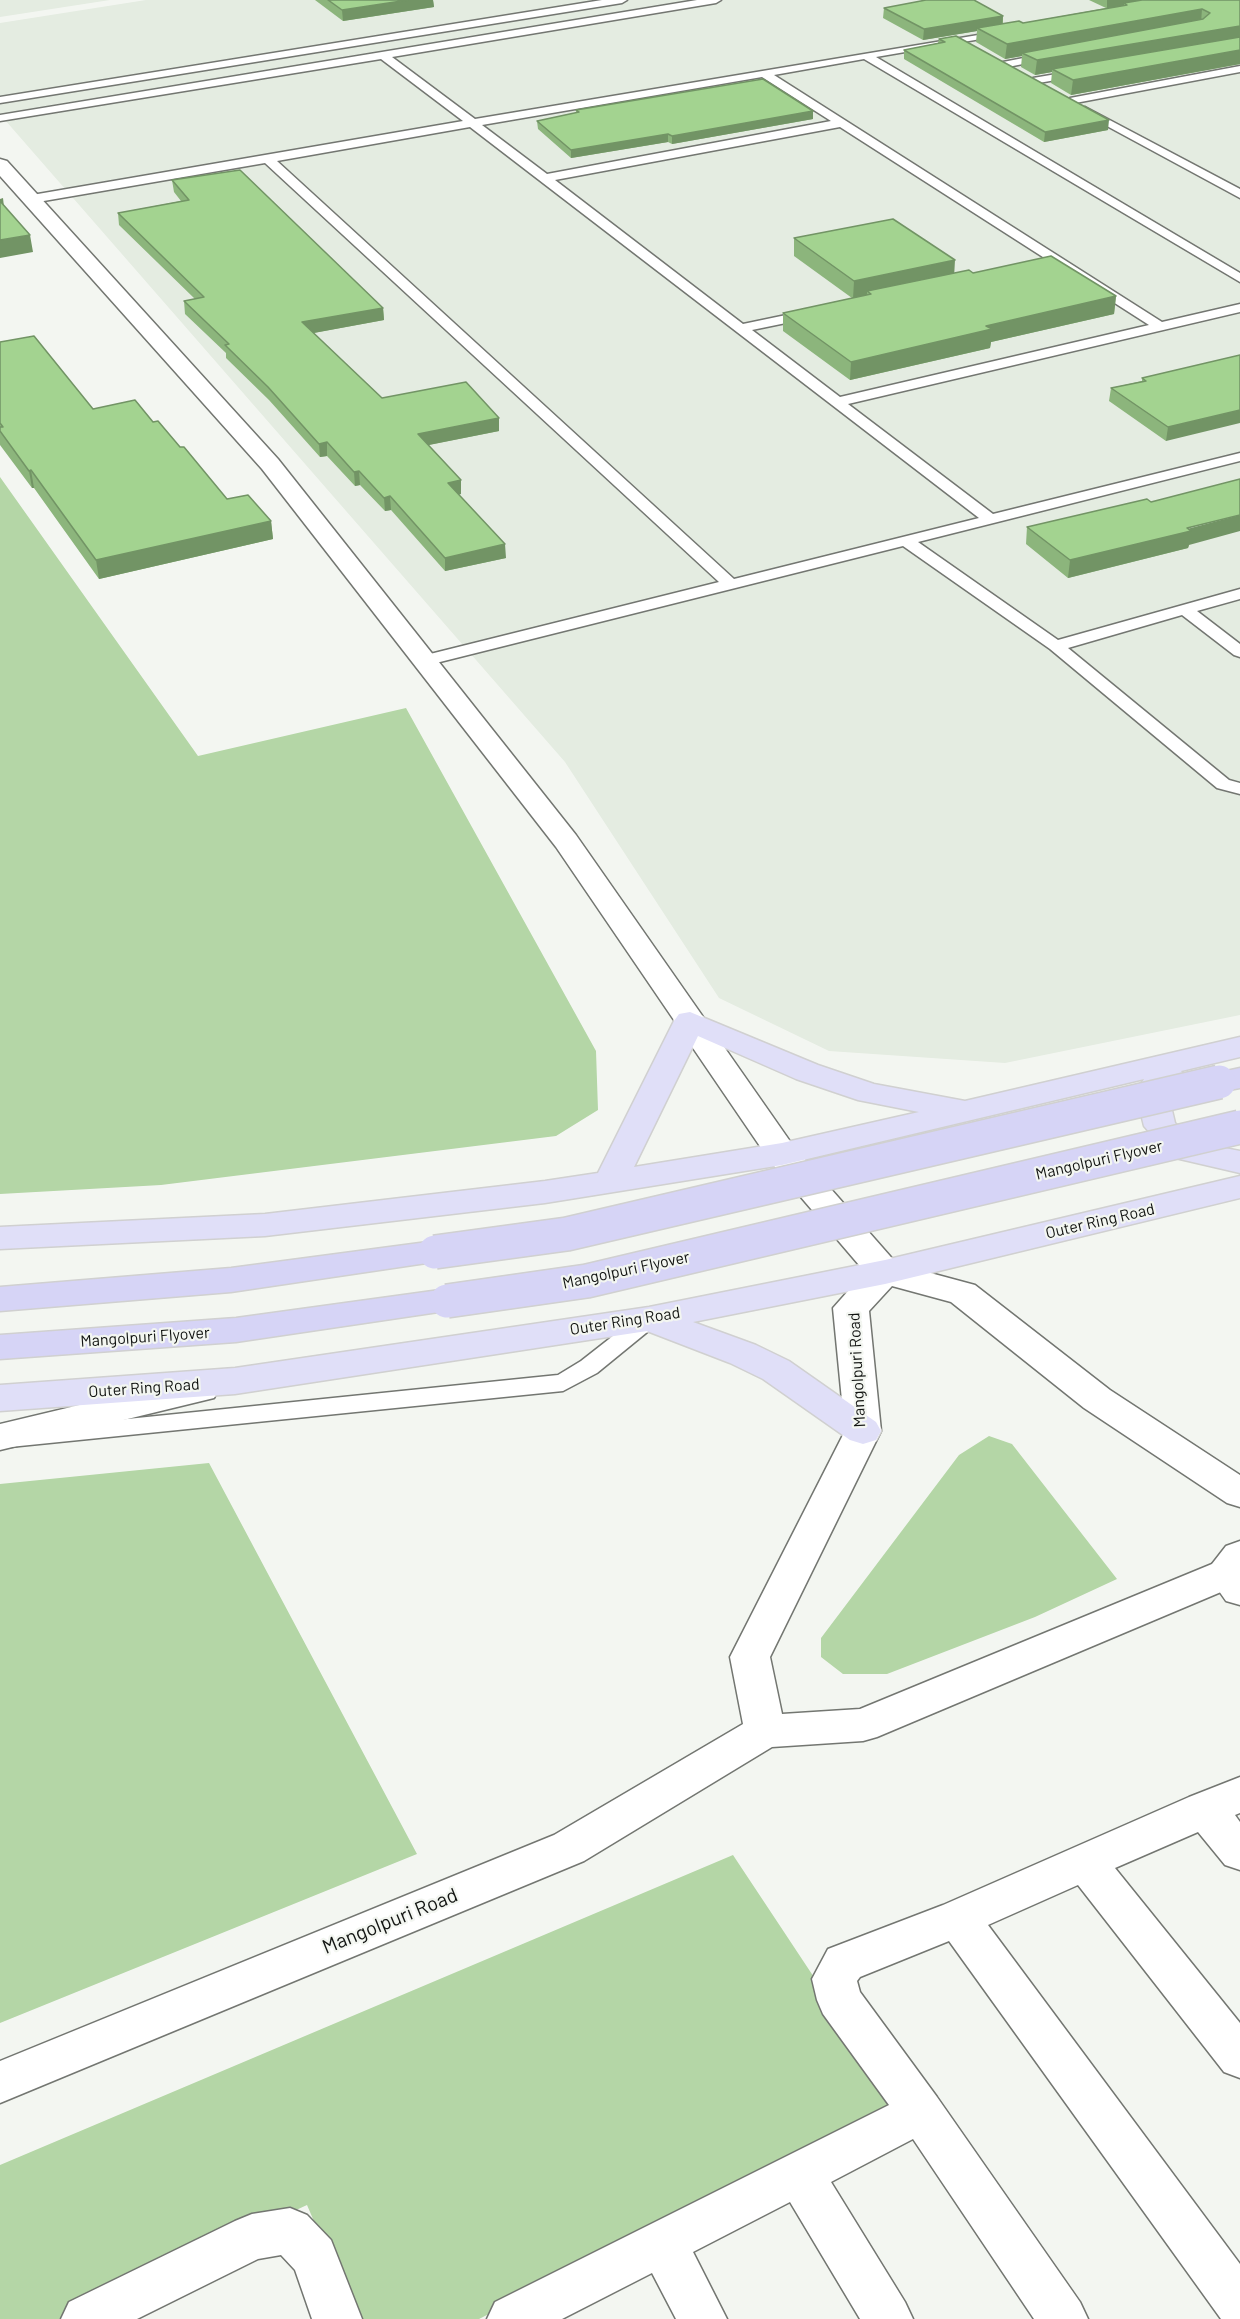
<!DOCTYPE html>
<style>
body{margin:0}
canvas{display:block;background:#f3f6f1}
</style>
<canvas width="1240" height="2319"></canvas>
<script>
const c = document.querySelector('canvas').getContext('2d');
c.lineJoin = 'round';
function fillPath(path, color) {
  c.fillStyle = color;
  c.fill(path, 'evenodd');
}
function poly(rows) {
  const path = new Path2D();
  for (const r of rows) {
    path.moveTo(r[0], r[1]);
    for (let i = 2; i < r.length; i += 2) path.lineTo(r[i], r[i + 1]);
  }
  return path;
}
function stroke(path, color, width, dash) {
  c.strokeStyle = color;
  c.lineWidth = width;
  c.lineCap = dash ? 'butt' : 'round';
  c.setLineDash(dash || []);
  c.stroke(path);
}
function write(font, color, halo, rows, align = 'center') {
  c.font = font + ' Barlow,sans-serif';
  c.lineWidth = 4.5;
  c.setLineDash([]);
  c.textBaseline = 'middle';
  c.strokeStyle = halo;
  c.fillStyle = color;
  for (const [text, x, y, turn = 0] of rows) {
    c.save();
    c.translate(x, y);
    c.rotate((+turn || 0) * Math.PI / 180);
    c.textAlign = isNaN(turn) ? turn : align;
    if (halo) c.strokeText(text, 0, 0);
    c.fillText(text, 0, 0);
    c.restore();
  }
}
fillPath(poly([
 [0,0,110,0,0,17],
 [146,0,1240,0,1240,1015,1005,1063,829,1051,719,998,565,762,5,120,0,119,0,23]
]), '#e4ece1');
fillPath(poly([
 [0,477,198,756,406,708,596,1051,598,1110,556,1136,161,1185,0,1194],
 [989,1436,1012,1444,1117,1579,1035,1617,887,1674,843,1674,821,1657,821,1638,959,1455],
 [209,1463,417,1854,0,2023,0,1484],
 [733,1855,900,2107,479,2319,356,2319,307,2205,59,2319,0,2319,0,2165]
]), '#b4d6a6');
const service = poly([
 [602,0,627,0,622,3,0,103,0,97,602,0],
 [697,0,721,0,716,3,392,57,475,119,1008,30,1008,34,1004,35,876,57,1240,273,1240,282,864,59,774,75,1162,322,1240,304,1240,312,848,404,993,514,1240,453,1240,461,918,542,1058,640,1240,589,1240,599,1197,611,1240,644,1240,657,1234,655,1182,615,1068,648,1229,780,1240,783,1240,794,1217,788,1050,649,903,546,424,666,418,665,416,661,418,657,719,582,265,163,32,203,26,199,32,195,463,121,381,59,0,121,0,115,697,0],
 [762,77,831,121,547,174,482,125,762,77],
 [470,127,832,405,979,518,734,579,277,161,470,127],
 [840,127,1149,325,840,397,752,330,815,317,817,314,815,311,810,310,743,324,555,180,840,127],
 [1049,53,1055,56,1053,58,1003,68,997,65,1003,62,1049,53],
 [1240,66,1240,72,1070,104,1064,101,1070,98,1240,66],
 [1080,70,1084,71,1084,75,1033,84,1027,81,1033,78,1080,70],
 [1085,107,1240,189,1240,198,1081,112,1081,108,1085,107],
 [649,1311,657,1314,660,1319,657,1324,597,1373,563,1391,0,1448,0,1432,558,1375,581,1361,641,1314,649,1311]
]);
const minor = poly([
 [201,1376,214,1380,219,1389,214,1398,0,1450,0,1424,201,1376],
 [1226,1559,1240,1564,1240,1605,1226,1601,1207,1574,1212,1564,1226,1559],
 [1240,1777,1240,1813,1235,1815,1240,1822,1240,1870,1225,1865,1198,1832,1115,1868,1240,2023,1240,2078,1224,2072,1078,1885,988,1925,1240,2264,1240,2319,1221,2319,949,1941,860,1977,857,1981,860,1992,937,2097,1080,2302,1088,2319,1034,2319,913,2139,831,2182,905,2302,913,2319,860,2319,790,2202,693,2252,727,2319,676,2319,652,2273,562,2319,487,2319,495,2302,889,2105,823,2014,817,2000,812,1979,828,1949,943,1905,1189,1797,1240,1777],
 [290,2208,307,2215,331,2240,362,2319,312,2319,295,2270,281,2255,258,2259,137,2319,61,2319,69,2302,235,2221,252,2214,290,2208]
]);
const tertiary = poly([
 [0,159,7,161,278,459,576,835,794,1147,897,1264,975,1285,1110,1390,1240,1475,1240,1507,1227,1503,1084,1408,951,1302,892,1286,869,1311,881,1431,770,1657,782,1714,860,1709,1212,1564,1226,1546,1240,1541,1240,1584,877,1737,863,1741,772,1747,584,1861,0,2103,0,2061,554,1835,743,1724,730,1657,845,1431,833,1308,865,1272,770,1161,556,847,262,469,0,176,0,159]
]);
const primary = poly([
 [690,1012,818,1065,874,1084,965,1101,1240,1037,1240,1057,1181,1071,1184,1075,1173,1087,1171,1106,1175,1123,1194,1142,1240,1151,1240,1173,1171,1157,1144,1126,1139,1106,1141,1084,1144,1079,782,1165,545,1203,265,1236,0,1249,0,1227,265,1214,545,1181,598,1173,674,1021,679,1014,690,1012],
 [698,1036,796,1079,858,1100,919,1112,782,1143,634,1167,698,1036],
 [1240,1176,1240,1198,885,1284,693,1322,756,1345,789,1361,876,1422,881,1431,876,1440,863,1444,850,1440,763,1379,730,1363,647,1331,235,1394,0,1411,0,1385,235,1368,649,1307,885,1260,1240,1176]
]);
const trunk = poly([
 [1240,1068,1240,1088,1219,1092,1208,1089,1203,1082,1208,1075,1240,1068],
 [435,1241,447,1244,452,1252,447,1260,231,1292,0,1311,0,1287,231,1268,435,1241],
 [447,1289,459,1293,465,1301,459,1309,236,1342,0,1359,0,1335,236,1318,447,1289]
]);
stroke(service, '#737671', 3);
stroke(minor, '#737671', 3);
stroke(tertiary, '#737671', 3);
stroke(primary, '#d0d0d0', 3);
stroke(trunk, '#d0d0d0', 3);
fillPath(service, '#fff');
fillPath(minor, '#fff');
fillPath(tertiary, '#fff');
fillPath(primary, '#e0dff8');
fillPath(trunk, '#d6d4f6');
const trunkBridge = poly([
 [435,1252,567,1234,1219,1082],
 [447,1301,587,1281,1240,1127]
]);
stroke(trunkBridge, '#d0d0d0', 36, []);
stroke(trunkBridge, '#d6d4f6', 33);
fillPath(poly([
 [315,0,433,0,434,7,343,21],
 [1089,0,1240,0,1240,64,1071,95,1051,83,1052,72,1035,75,1021,67,1022,56,1005,59,976,42,977,31,923,40,883,18,884,8,1003,16,1003,24,1023,23,1106,8],
 [939,39,1108,130,1044,142,904,59,904,50,938,43],
 [576,110,813,111,813,119,672,144,668,142,571,158,538,129,537,121,576,113],
 [172,180,383,308,384,320,313,333,382,398,499,418,499,431,428,445,461,494,458,495,506,558,445,571,391,510,385,511,360,485,355,486,327,456,320,457,269,400,226,358,226,353,185,314,184,301,195,299,119,225,118,213,181,201,174,192],
 [794,238,954,273,973,273,1116,296,1114,314,991,342,990,348,850,380,783,331,783,313,852,298,794,256],
 [0,342,93,409,153,422,180,447,227,499,271,521,273,539,99,579,34,488,32,488,0,445],
 [1240,355,1166,441,1109,401,1111,388,1142,381,1142,378],
 [1027,527,1189,545,1188,548,1068,578,1026,544]
]), '#8cb57c');
fillPath(poly([
 [408,0,433,0,434,7,343,21,342,10],
 [1107,0,1159,0,1124,3,1124,6,1107,9],
 [1202,9,1201,23,1022,53,1022,56,1005,59,1007,44],
 [1003,16,1002,27,977,28,977,31,923,40,924,29],
 [1240,26,1240,37,1052,69,1052,72,1035,75,1037,60],
 [1240,50,1240,64,1071,95,1073,80],
 [813,111,813,119,672,144,672,136],
 [1109,120,1108,130,1044,142,1045,132],
 [668,134,668,142,571,158,571,150],
 [3,198,5,216,0,214,0,199],
 [30,235,33,252,0,258,0,240],
 [955,260,954,278,871,294,867,291,867,296,853,299,854,281],
 [1116,296,1114,314,991,342,990,348,850,380,851,362,986,326],
 [383,308,384,320,303,335,302,322],
 [1240,410,1240,423,1166,441,1168,427],
 [499,418,499,431,419,447,418,434],
 [327,442,327,456,320,457,319,444],
 [31,470,34,488,32,488,29,471],
 [359,471,360,485,355,486,354,472],
 [461,480,461,494,448,497,448,483],
 [390,496,391,510,385,511,384,498],
 [1240,515,1240,531,1189,545,1188,548,1068,578,1070,560],
 [271,521,273,539,99,579,96,560],
 [505,544,506,558,445,571,445,558]
]), '#729465');
const building = poly([
 [328,0,408,0,342,10,328,0],
 [926,0,974,0,1003,16,924,29,884,8,926,0],
 [1142,0,1240,0,1240,26,1037,60,1022,53,1203,19,1210,13,1202,9,1007,44,977,28,1019,21,1023,23,1127,5,1124,3,1142,0],
 [956,36,1109,120,1045,132,904,50,945,42,939,39,956,36],
 [1240,37,1240,50,1073,80,1052,69,1240,37],
 [763,79,813,111,672,136,668,134,571,150,537,121,579,112,576,110,763,79],
 [240,170,383,308,302,322,382,398,466,382,499,418,418,434,461,480,448,483,505,544,445,558,390,496,384,498,359,471,354,472,327,442,319,444,268,387,225,345,229,344,184,301,204,297,118,213,189,200,172,180,240,170],
 [0,201,30,235,0,240,0,201],
 [893,219,955,260,854,281,794,238,893,219],
 [1051,256,1116,296,986,326,992,329,851,362,783,313,871,294,867,291,969,270,973,273,1051,256],
 [34,336,93,409,135,400,153,422,158,421,180,447,184,447,227,499,248,495,271,521,96,560,31,470,29,471,0,431,0,427,3,427,0,423,0,342,34,336],
 [1240,355,1240,410,1168,427,1111,388,1146,381,1142,378,1240,355],
 [1240,479,1240,515,1187,528,1191,531,1070,560,1027,527,1147,499,1151,502,1240,479]
]);
fillPath(building, '#a3d390');
stroke(building, '#729465', 1.5);
write('16px', '#121412', '#f3f6f1', [
 ["Mangolpuri Flyover",1099,1160,-13],
 ["Outer Ring Road",1100,1221,-13],
 ["Mangolpuri Flyover",626,1270,-12],
 ["Outer Ring Road",625,1321,-9],
 ["Mangolpuri Flyover",145,1337,-4],
 ["Mangolpuri Road",857,1370,-93],
 ["Outer Ring Road",144,1388,-4]
]);
write('20px', '#121412', '#f3f6f1', [
 ["Mangolpuri Road",390,1921,-22]
]);
</script>
